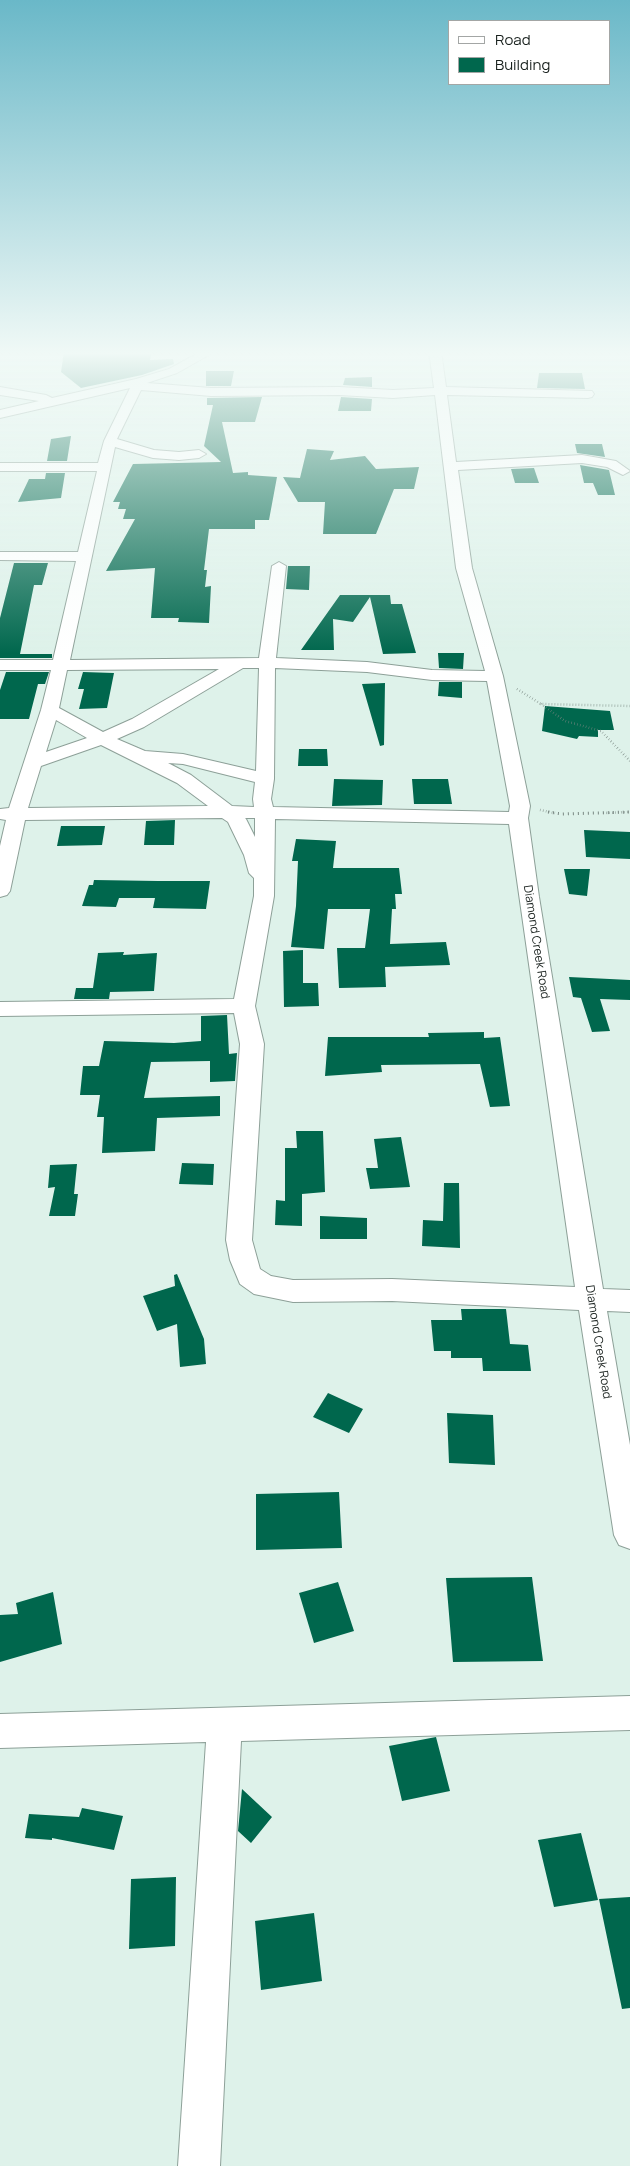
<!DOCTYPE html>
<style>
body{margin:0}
#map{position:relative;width:630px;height:2166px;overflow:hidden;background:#def2ea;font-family:Manrope,sans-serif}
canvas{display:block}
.legend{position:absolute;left:448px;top:20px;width:162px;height:65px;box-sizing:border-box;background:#fff;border:1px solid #a3a6a5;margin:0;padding:6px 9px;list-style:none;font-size:15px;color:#19211e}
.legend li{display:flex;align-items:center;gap:10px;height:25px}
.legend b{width:25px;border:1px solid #a3a6a5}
</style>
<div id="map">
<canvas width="630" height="2166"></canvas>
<ul class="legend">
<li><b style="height:6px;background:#fff"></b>Road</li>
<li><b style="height:14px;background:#00674d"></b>Building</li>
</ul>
</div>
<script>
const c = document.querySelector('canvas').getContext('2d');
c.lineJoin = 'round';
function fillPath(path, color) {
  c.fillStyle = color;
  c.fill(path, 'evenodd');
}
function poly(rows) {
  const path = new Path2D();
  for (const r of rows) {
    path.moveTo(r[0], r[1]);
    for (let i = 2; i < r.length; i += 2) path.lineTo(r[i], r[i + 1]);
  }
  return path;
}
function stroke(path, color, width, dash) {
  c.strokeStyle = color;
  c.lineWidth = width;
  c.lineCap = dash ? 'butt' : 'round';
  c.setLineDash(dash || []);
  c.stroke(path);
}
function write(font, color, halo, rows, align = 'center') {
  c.font = font + ' Manrope,sans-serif';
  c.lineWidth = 5;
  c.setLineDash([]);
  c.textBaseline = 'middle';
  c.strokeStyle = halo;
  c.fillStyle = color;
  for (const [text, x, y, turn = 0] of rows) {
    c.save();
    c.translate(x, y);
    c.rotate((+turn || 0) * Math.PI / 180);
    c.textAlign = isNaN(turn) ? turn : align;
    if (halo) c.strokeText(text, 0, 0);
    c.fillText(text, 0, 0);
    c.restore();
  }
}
fillPath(poly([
 [64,351,152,351,150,360,173,359,174,364,142,375,81,388,61,372],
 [206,371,234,371,231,386,206,386],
 [539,373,582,373,585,389,537,388],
 [372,377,372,387,343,385,345,378],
 [262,397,255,422,222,422,233,473,248,472,248,475,277,477,269,520,255,520,255,529,209,529,204,570,207,570,205,587,211,586,209,623,178,622,179,618,151,618,155,568,106,571,135,519,123,519,126,509,118,509,120,502,113,502,133,464,221,462,204,446,213,405,207,405,207,398],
 [341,397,372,399,371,411,338,411],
 [71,436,67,461,47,461,51,439],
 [575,444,602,444,605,457,577,453],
 [307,449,334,451,330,460,365,456,376,469,419,467,414,489,394,489,376,534,323,534,325,502,298,502,283,477,300,478],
 [580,465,609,470,615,495,598,495,593,483,584,483],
 [534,468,539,483,515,483,511,469],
 [46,473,65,473,61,498,18,502,29,479,45,479],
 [14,563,48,563,42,585,34,585,20,654,52,654,52,658,0,658,0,618],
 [288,566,310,566,309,590,286,589],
 [340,595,390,595,391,604,402,604,416,653,383,654,370,597,353,622,333,619,334,650,301,650],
 [438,653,464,653,463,669,439,668],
 [6,672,49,672,45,684,38,684,29,719,0,719,0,690],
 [83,672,114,673,107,708,79,709,84,689,78,689],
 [439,682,462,682,462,698,438,696],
 [385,683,384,745,380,746,362,684],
 [545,706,610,711,614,730,598,730,598,737,579,736,577,739,542,731],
 [299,749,327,749,328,766,298,766],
 [334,779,383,780,382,805,332,806],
 [412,779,448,779,452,804,414,804],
 [175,820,174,845,144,845,146,821],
 [61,826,105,826,102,845,57,846],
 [584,830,630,832,630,859,586,857],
 [296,839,336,841,333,868,399,868,402,894,395,894,396,909,392,909,390,944,446,942,450,965,385,967,386,987,339,988,337,948,365,948,370,909,328,909,324,949,291,947,296,906,298,861,292,861],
 [564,869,590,869,587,896,569,894],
 [94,880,158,881,210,881,206,909,153,908,155,898,119,898,116,907,82,906,89,885,93,885],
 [303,950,303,983,318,983,319,1006,284,1007,283,951],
 [124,952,123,955,157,953,154,991,110,992,109,999,74,999,76,988,93,988,98,953],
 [569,977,630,980,630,1000,600,999,610,1031,592,1032,581,998,573,997],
 [227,1015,229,1054,237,1053,235,1081,210,1082,210,1061,151,1062,144,1098,220,1096,220,1116,157,1118,155,1151,102,1153,104,1117,97,1117,100,1095,80,1095,83,1066,99,1066,104,1041,174,1043,201,1041,201,1016],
 [484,1032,484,1038,500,1037,510,1106,490,1107,480,1064,381,1065,382,1072,325,1076,328,1037,429,1037,428,1033],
 [296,1131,323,1131,325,1192,302,1194,302,1226,275,1225,276,1200,285,1201,285,1148,297,1148],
 [401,1137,410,1187,370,1189,366,1168,378,1168,374,1139],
 [182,1163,214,1164,213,1185,179,1184],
 [77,1164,74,1194,78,1194,75,1216,49,1216,55,1187,48,1188,50,1165],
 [444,1183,459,1183,460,1248,422,1246,423,1220,443,1221],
 [320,1216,367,1218,367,1239,320,1239],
 [177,1274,204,1339,206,1364,180,1367,177,1324,157,1331,143,1296,175,1286,174,1275],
 [461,1309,506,1309,510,1344,528,1345,531,1371,483,1371,482,1358,451,1358,451,1351,434,1351,431,1320,462,1320],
 [328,1393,363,1409,349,1433,313,1417],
 [447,1413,493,1415,495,1465,449,1463],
 [339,1492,342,1548,256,1550,256,1494],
 [532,1577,543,1661,453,1662,446,1578],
 [338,1582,354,1631,314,1643,299,1593],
 [53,1592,62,1644,0,1662,0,1615,18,1614,16,1603],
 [436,1737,450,1791,402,1801,389,1746],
 [242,1789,272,1817,251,1843,238,1831],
 [82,1808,123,1816,114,1850,52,1838,52,1840,25,1838,29,1814,79,1817],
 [581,1833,598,1900,554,1907,538,1840],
 [176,1877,175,1946,129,1949,131,1879],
 [630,1897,630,2008,622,2009,599,1899],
 [314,1913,322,1981,261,1990,255,1921]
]), '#00674d');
const minor = poly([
 [202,351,216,351,177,373,147,383,211,388,339,387,393,390,434,388,429,351,441,351,446,387,592,391,594,394,592,397,588,398,447,395,456,462,582,455,616,461,630,471,623,475,607,467,582,463,458,470,472,568,503,676,530,806,528,818,539,897,603,1289,630,1290,630,1312,607,1311,630,1445,630,1549,619,1545,614,1535,579,1310,392,1301,293,1302,254,1294,240,1284,230,1260,226,1240,240,1044,234,1013,0,1016,0,1002,234,999,254,896,254,878,249,873,244,855,228,822,222,818,25,820,10,891,7,895,0,897,0,846,6,820,0,819,0,809,9,808,41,710,51,670,0,670,0,660,53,660,76,561,0,560,0,552,78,552,97,471,0,471,0,463,98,463,104,441,130,388,0,418,0,410,39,401,0,395,0,387,46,395,52,398,136,379,169,369,202,351],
 [141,390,211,396,339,395,393,398,435,395,456,568,485,671,432,670,367,662,276,658,286,566,279,562,272,566,259,658,70,660,115,447,153,458,179,460,199,458,206,454,199,450,179,452,154,450,117,439,141,390],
 [243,668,259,668,256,771,183,754,145,751,117,739,144,727,243,668],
 [275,668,367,672,432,680,487,681,510,806,509,812,273,807,271,799,274,779,275,668],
 [219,669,132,719,103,732,59,708,67,670,219,669],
 [56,720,87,738,46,752,56,720],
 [101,745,177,783,208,806,28,808,41,766,101,745],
 [168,763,183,764,255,782,253,799,254,807,232,806,191,775,168,763],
 [245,818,255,818,255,837,246,819,245,818],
 [275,819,509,824,575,1287,392,1279,293,1280,271,1276,260,1269,252,1240,264,1044,255,1006,274,896,275,819],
 [630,1696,630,1730,241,1741,220,2166,178,2166,206,1742,0,1748,0,1714,630,1696]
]);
stroke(minor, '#8da098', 2);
stroke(poly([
 [517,689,541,704,630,706],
 [541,704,565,721,601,731,630,761],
 [540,810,555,813],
 [603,813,630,812]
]), '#798782', 2.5, [0.5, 2.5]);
stroke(poly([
 [548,812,562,814,630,812]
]), '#798782', 3, [1, 4]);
fillPath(minor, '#fff');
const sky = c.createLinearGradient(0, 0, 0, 654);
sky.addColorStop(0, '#6ab8c8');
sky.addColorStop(0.54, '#f0f9f6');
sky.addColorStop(1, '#f0f9f600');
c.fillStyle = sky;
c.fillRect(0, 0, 630, 654);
write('12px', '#19211e', '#fff', [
 ["Diamond Creek Road",536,942,81],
 ["Diamond Creek Road",598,1342,81]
]);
</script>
